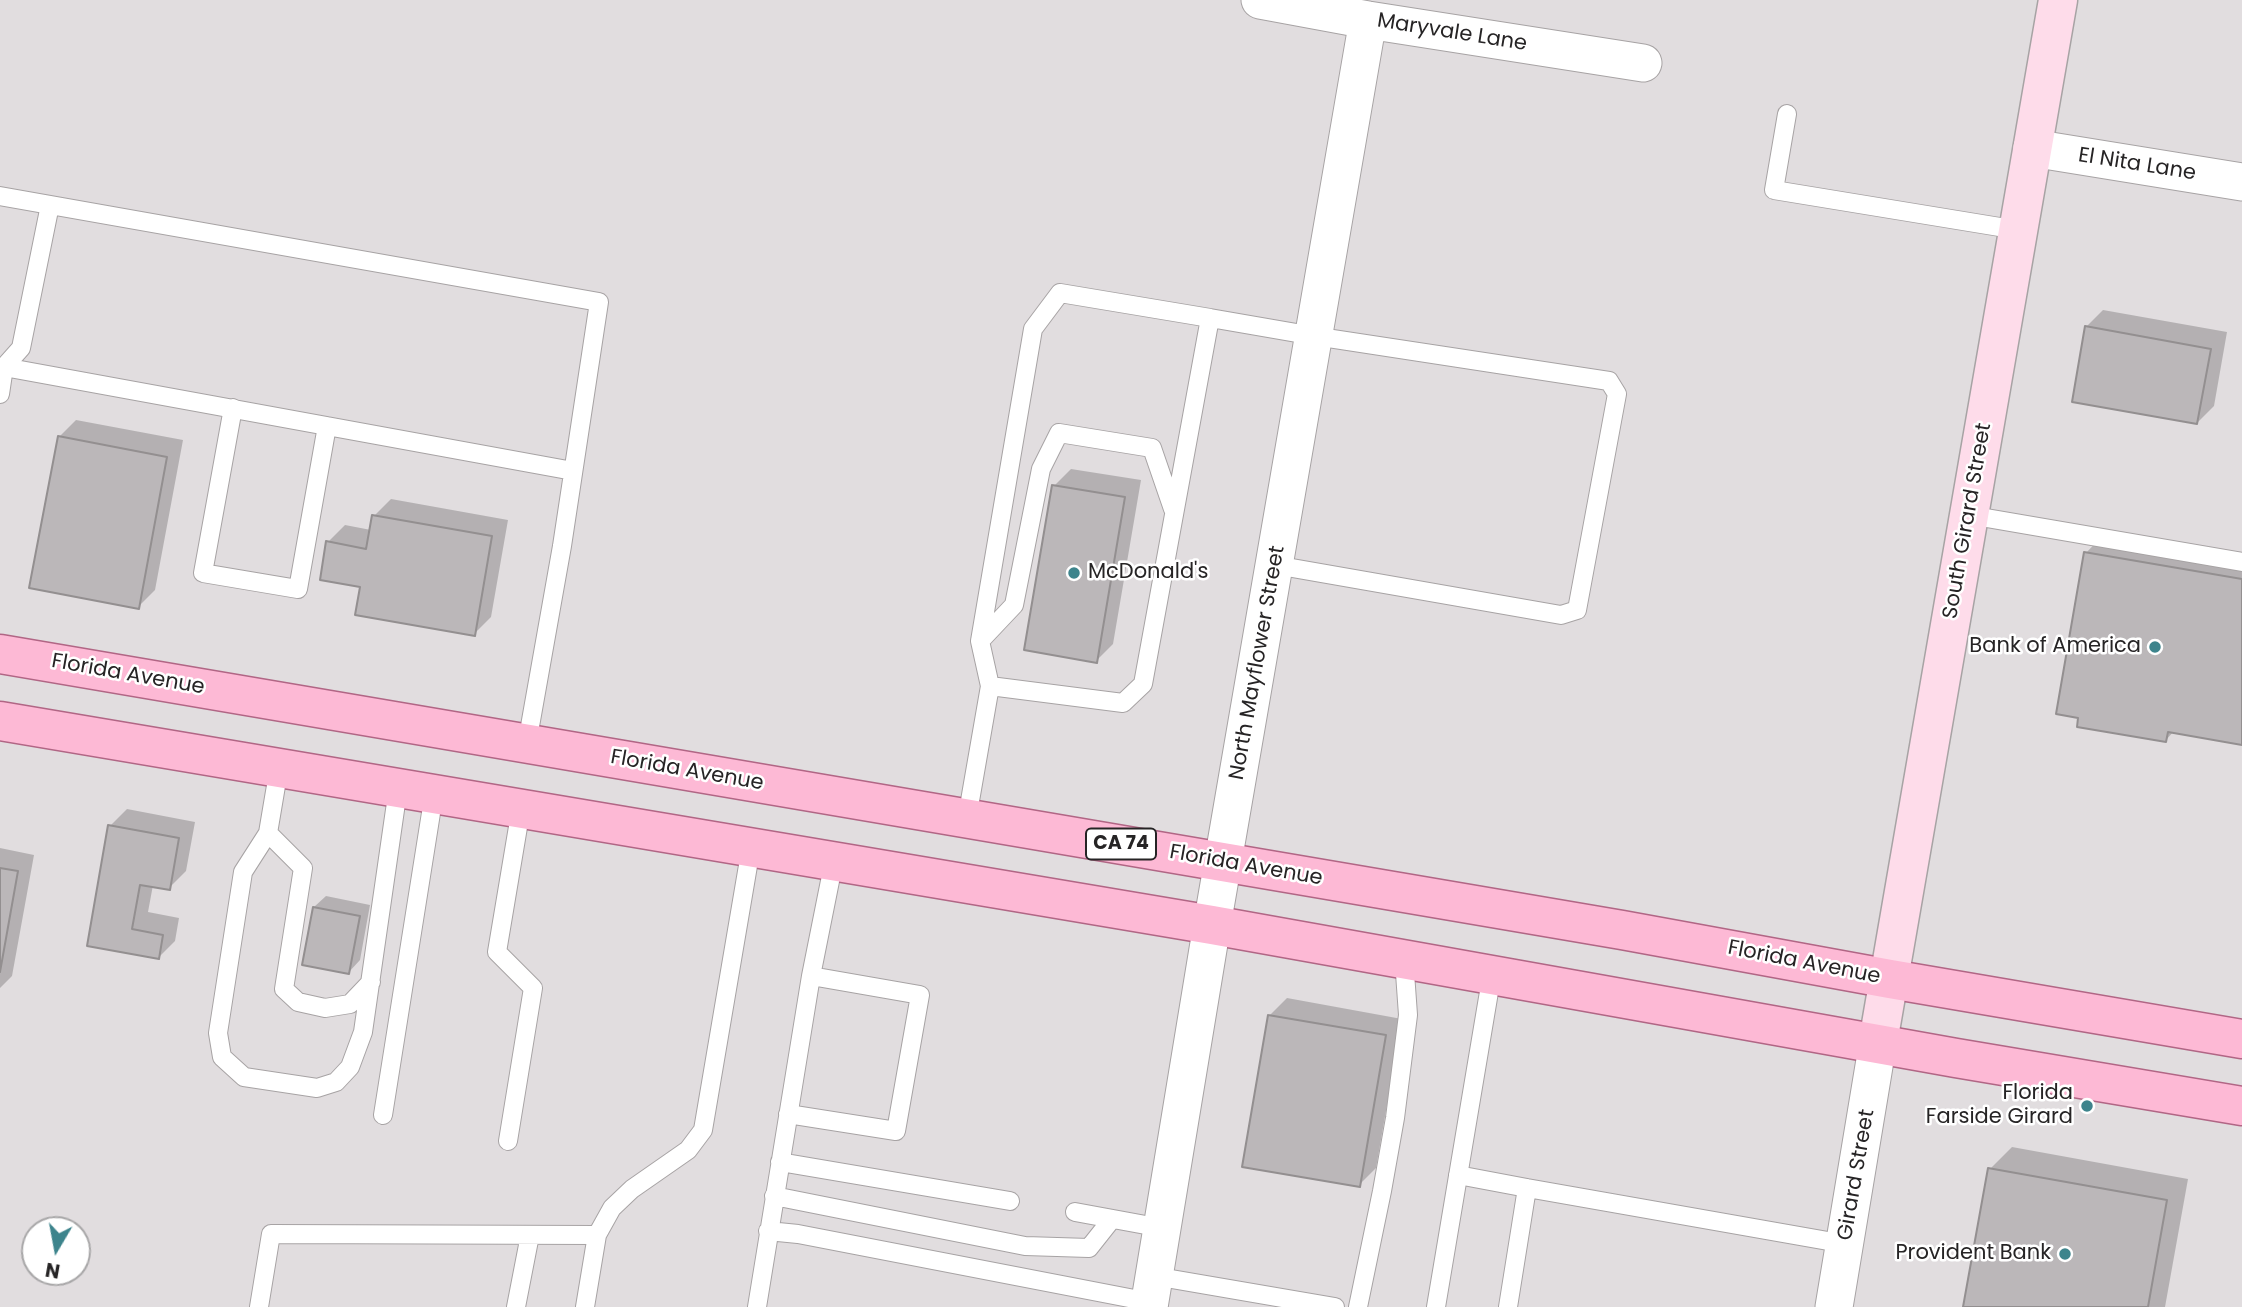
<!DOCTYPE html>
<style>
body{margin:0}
#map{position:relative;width:2242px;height:1307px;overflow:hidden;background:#e1dddf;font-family:Poppins,sans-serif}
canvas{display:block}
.north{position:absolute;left:21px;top:1216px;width:70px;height:70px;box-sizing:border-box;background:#fff;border:2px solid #a8a7a8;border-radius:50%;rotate:190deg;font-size:19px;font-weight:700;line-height:28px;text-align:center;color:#262425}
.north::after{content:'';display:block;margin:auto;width:24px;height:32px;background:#3d848c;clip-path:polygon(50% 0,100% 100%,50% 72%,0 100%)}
</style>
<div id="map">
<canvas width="2242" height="1307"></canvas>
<div class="north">N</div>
</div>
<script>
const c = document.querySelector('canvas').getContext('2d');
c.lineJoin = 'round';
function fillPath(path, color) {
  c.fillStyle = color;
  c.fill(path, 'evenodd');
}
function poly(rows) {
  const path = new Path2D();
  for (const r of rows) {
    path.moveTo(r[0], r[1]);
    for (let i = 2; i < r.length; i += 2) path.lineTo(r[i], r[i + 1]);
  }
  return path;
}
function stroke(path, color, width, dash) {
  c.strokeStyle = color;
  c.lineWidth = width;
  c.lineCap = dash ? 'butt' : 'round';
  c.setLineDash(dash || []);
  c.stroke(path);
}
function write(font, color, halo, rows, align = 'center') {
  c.font = font + ' Poppins,sans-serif';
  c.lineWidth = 5;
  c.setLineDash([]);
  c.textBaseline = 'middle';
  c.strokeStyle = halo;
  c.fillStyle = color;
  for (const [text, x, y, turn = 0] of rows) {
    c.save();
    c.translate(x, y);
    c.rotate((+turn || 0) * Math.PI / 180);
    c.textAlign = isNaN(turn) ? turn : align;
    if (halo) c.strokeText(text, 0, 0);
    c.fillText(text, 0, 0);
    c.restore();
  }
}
fillPath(poly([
 [2103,310,2227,332,2214,406,2197,423,2086,327],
 [76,420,183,440,155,590,138,607,59,437],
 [1071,469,1141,480,1113,644,1096,661,1054,486],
 [391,499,508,520,491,617,474,634,362,586,328,542,345,525,371,530,374,516],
 [2107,531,2242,554,2242,743,2174,731,2166,740,2086,553],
 [127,809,195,822,186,871,169,888,153,885,148,912,179,918,175,941,158,958,89,945,110,826],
 [0,848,34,855,12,976,0,988],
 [326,896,370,905,360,960,349,972,314,907],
 [1287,998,1402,1019,1376,1168,1359,1185,1270,1015],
 [2012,1147,2188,1179,2165,1307,1965,1307,1990,1169]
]), '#0003');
const building = poly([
 [2085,326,2211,349,2197,424,2072,402,2085,326],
 [58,436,167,457,139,609,29,588,58,436],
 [1052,485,1125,497,1097,663,1024,650,1052,485],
 [372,515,492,536,475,636,355,615,360,587,320,580,326,541,366,549,372,515],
 [2084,552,2242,579,2242,745,2168,732,2166,742,2077,727,2078,718,2056,714,2084,552],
 [108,825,179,838,170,890,140,885,132,929,163,935,159,959,87,946,108,825],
 [0,868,18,871,0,972,0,868],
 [313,907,360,916,349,974,302,965,313,907],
 [1268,1015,1386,1035,1360,1187,1242,1167,1268,1015],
 [1988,1168,2167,1200,2148,1307,1963,1307,1988,1168]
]);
fillPath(building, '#bbb7b9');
stroke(building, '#938f90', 2);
const lane = poly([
 [1787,114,1774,190,2018,230],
 [0,196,599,302,562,546,527,743],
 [50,205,21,348,4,367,573,471],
 [1210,318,1314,336,1609,381,1617,394,1577,610,1561,615,1275,565],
 [0,367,4,367,0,394],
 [233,408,203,573,298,589,327,426],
 [1969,515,2242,562],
 [980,641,1014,605,1041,469,1059,433,1152,448,1173,509],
 [279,768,268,833,243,872,218,1033,222,1057,244,1077,317,1088,336,1082,350,1067,363,1032,398,789],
 [967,818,990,686,980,641,1033,329,1060,293,1210,318,1143,684,1123,703,990,686],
 [268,833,303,868,284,989,298,1002,325,1008,350,1004,371,982],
 [788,1114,896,1131,920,995,811,976],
 [383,1115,434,794],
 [508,1141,533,988,497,952,521,809],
 [780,1162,1010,1201],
 [1458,1175,1527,1188],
 [774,1196,1025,1246,1089,1248,1112,1219],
 [1075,1212,1162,1228],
 [768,1231,798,1234,1150,1302],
 [1154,1276,1335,1307],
 [259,1307,271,1234,597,1235],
 [516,1307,530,1235],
 [585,1307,597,1235,612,1208,632,1189,688,1150,703,1130,751,848],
 [757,1307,811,976,834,861],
 [1358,1307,1382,1191,1395,1118,1408,1015,1404,959],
 [1436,1307,1492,974],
 [1508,1307,1527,1188,1845,1244]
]);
const street = poly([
 [1260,0,1368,20,1643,63],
 [2032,148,2242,182],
 [1149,1307,1212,925,1368,20],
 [1834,1307,1878,1042]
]);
const secondary = poly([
 [1878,1042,2058,0]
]);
const primary = poly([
 [0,654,1622,930,1890,979,2242,1039],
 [0,721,1212,925,1956,1058,2242,1106]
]);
stroke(lane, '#a7a3a4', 20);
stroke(street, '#a7a3a4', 39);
stroke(secondary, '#a7a3a4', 41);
stroke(primary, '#b16685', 41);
stroke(lane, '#fff', 18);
stroke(street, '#fff', 37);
stroke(secondary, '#fedcea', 38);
stroke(primary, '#fdb9d5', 38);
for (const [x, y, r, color] of [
 [1074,573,7,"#3d848c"],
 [2155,647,7,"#3d848c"],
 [2087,1106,7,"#3d848c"],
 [2065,1254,7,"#3d848c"]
]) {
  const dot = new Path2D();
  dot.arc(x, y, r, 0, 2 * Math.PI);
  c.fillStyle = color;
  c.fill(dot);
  stroke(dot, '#fff', 2.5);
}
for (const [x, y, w] of [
 [1121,844,70]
]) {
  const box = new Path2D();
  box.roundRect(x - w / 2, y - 15.5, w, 31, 5);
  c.fillStyle = '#fff';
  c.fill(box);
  stroke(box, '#262425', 2);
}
write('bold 19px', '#262425', null, [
 ["CA 74",1121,844]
]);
write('21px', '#262425', '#fff', [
 ["Maryvale Lane",1452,33,9],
 ["El Nita Lane",2137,165,9],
 ["South Girard Street",1968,521,-80],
 ["North Mayflower Street",1258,663,-80],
 ["Florida Avenue",128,675,10],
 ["Florida Avenue",687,771,10],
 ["Florida Avenue",1246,866,10],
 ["Florida Avenue",1804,963,11],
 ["Girard Street",1857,1175,-80]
]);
write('21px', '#262425', '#fff', [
 ["McDonald's",1088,573,"left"],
 ["Bank of America",2141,647],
 ["Florida",2073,1094],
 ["Farside Girard",2073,1118],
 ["Provident Bank",2051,1254]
], 'right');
</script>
